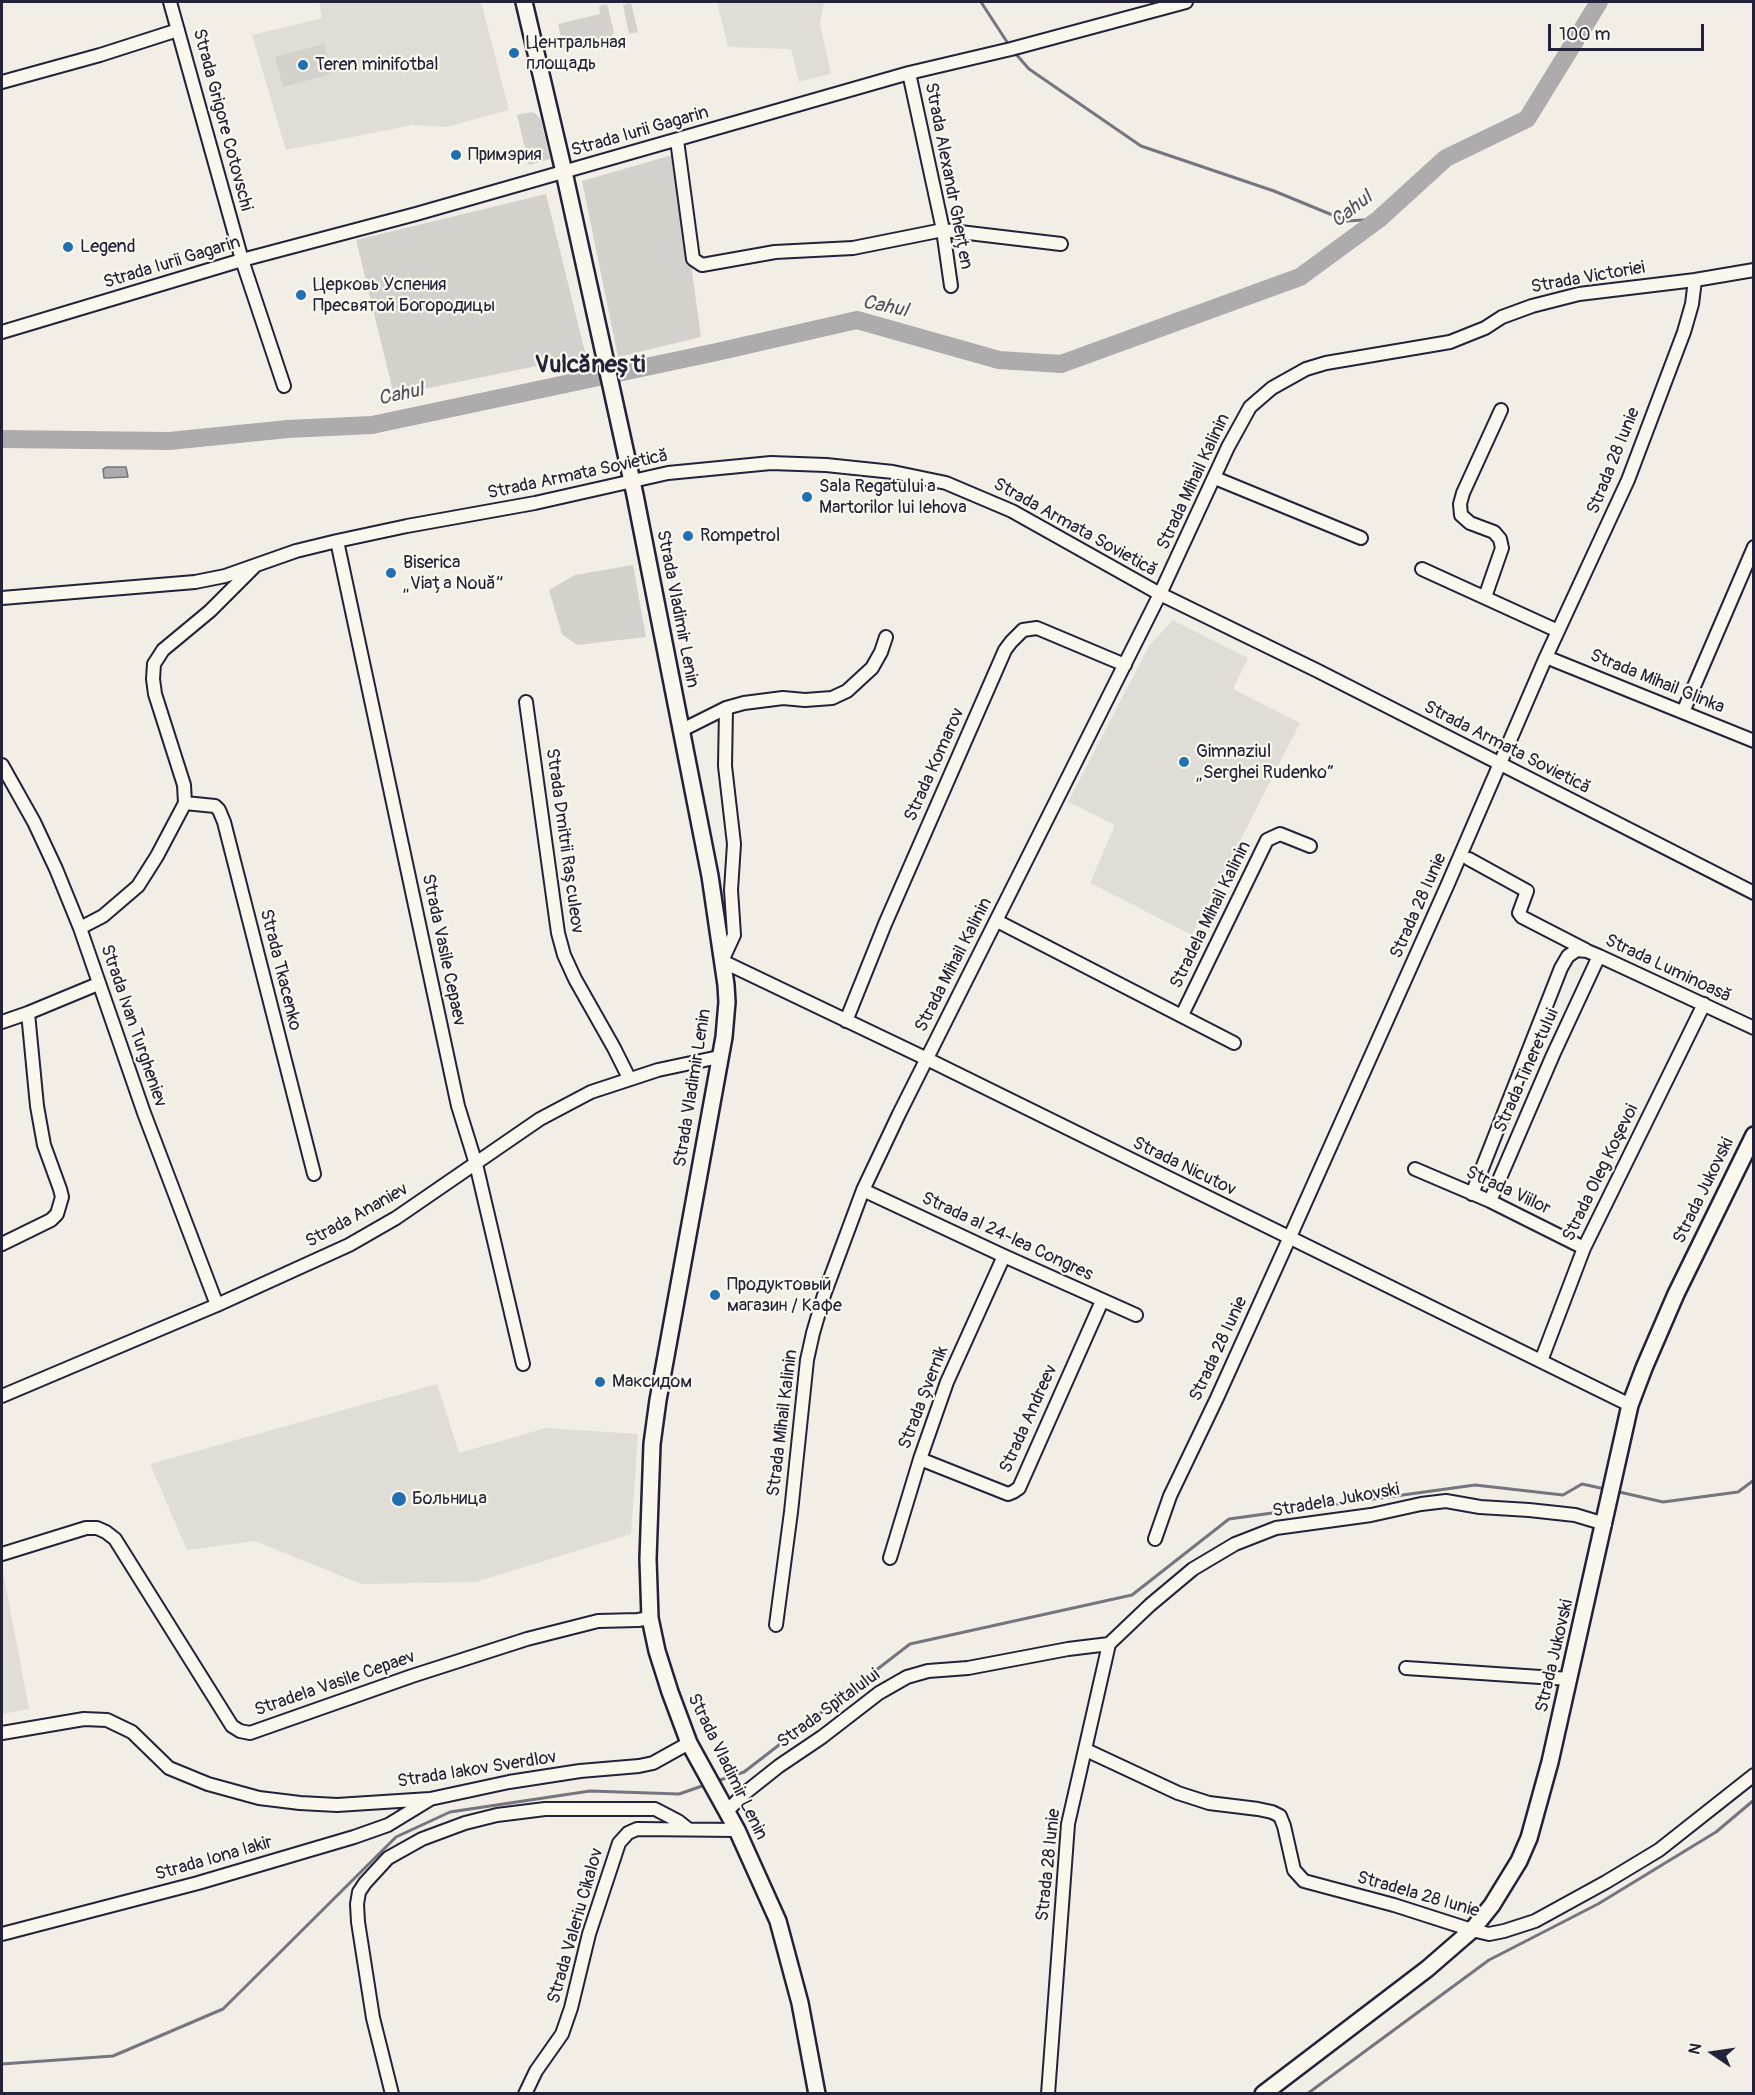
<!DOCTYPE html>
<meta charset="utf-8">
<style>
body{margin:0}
#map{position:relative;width:1755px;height:2095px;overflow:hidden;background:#f2eee5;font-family:Pangolin,sans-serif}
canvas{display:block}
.frame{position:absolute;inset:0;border:3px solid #22223b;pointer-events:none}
.north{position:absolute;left:1683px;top:2023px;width:60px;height:60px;-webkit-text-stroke:4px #fbf7ec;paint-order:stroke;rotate:283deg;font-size:16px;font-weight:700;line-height:24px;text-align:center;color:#22223b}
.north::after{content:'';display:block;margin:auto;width:21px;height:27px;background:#22223b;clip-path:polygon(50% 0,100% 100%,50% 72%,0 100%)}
.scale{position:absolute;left:1548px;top:24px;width:156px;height:27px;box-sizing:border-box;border:3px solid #22223b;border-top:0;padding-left:8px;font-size:18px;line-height:21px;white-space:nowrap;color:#22223b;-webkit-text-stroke:4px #fbf7ec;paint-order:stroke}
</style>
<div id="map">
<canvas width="1755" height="2095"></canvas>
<div class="frame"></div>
<div class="north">N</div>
<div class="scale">100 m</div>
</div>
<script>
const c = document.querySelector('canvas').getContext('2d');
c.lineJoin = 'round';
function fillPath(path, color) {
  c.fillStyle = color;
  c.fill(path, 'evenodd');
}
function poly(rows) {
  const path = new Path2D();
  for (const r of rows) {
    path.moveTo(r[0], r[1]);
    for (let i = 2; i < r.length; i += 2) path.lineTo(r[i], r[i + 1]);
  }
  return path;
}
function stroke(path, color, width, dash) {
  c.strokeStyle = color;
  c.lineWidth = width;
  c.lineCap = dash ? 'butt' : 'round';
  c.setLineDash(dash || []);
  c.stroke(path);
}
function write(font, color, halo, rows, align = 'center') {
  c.font = font + ' Pangolin,sans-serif';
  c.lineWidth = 4.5;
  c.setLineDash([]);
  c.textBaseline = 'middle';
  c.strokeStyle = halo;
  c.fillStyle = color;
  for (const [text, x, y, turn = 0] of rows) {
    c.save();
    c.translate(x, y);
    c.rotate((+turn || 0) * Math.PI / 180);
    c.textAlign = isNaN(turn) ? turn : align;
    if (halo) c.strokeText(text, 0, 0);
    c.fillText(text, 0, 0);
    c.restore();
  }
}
fillPath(poly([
 [319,2,481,2,509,110,446,127,413,125,286,150,252,35,322,18],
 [717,2,824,2,820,24,831,74,799,82,791,49,728,47],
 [1173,620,1248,658,1233,689,1300,723,1192,935,1090,883,1115,825,1068,802,1149,646],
 [437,1384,459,1453,546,1428,638,1434,631,1534,476,1582,361,1584,255,1541,187,1550,150,1464],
 [2,1566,29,1709,2,1714]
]), '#e0dcd6');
fillPath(poly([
 [631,3,638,32,629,34,623,5],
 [607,4,614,32,609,39,564,50,558,24,600,14,599,6],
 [324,44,332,74,283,87,275,57],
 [532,112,536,114,541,120,550,159,529,165,517,115],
 [676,154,701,337,618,357,582,181],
 [546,194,586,356,394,395,356,240],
 [633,565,646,637,577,645,562,634,549,590,575,575]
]), '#d4d1cc');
const water = poly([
 [107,467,126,467,128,477,104,478,103,469,107,467]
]);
fillPath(water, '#aeabad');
stroke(water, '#76747f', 1.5);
stroke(poly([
 [981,2,1009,45],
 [1015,53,1029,69,1141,146,1274,191,1347,221,1379,219],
 [1615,1491,1663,1502,1738,1492,1754,1480],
 [717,1781,744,1772,910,1644,1132,1595,1229,1519,1475,1485,1563,1495,1582,1484,1605,1489],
 [2,2064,113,2056,223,2009,396,1837,450,1812,590,1791,679,1794,705,1785],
 [1307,2094,1489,1960,1598,1904,1716,1832,1754,1800]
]), '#76747f', 3);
stroke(poly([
 [2,439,169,441,288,429,372,425,712,353,857,320,999,360,1061,364,1300,277,1379,219,1446,158,1527,119,1599,2]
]), '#aeabad', 18);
const minor = poly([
 [170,2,242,260,284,386],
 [909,73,943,230,951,286],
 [2,82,100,55,178,30],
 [677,140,693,259,702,265,775,252,853,248,943,230,1061,244],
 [2,332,242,260,416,214,909,73,1011,49,1186,2],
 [1215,478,1361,538],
 [337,541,458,1106,476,1164,523,1364],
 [1422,569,1558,631],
 [1485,597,1502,548,1500,539,1494,532,1470,523,1461,515,1460,504,1463,493,1501,410],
 [2,598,195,582,225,576,296,551,337,541,407,526,535,503,668,473,771,463,826,465,893,472,946,483,1012,511,1160,594,1318,671,1754,893],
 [1546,657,1754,741],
 [526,702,558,933,564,955,575,979,614,1048,629,1078],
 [726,708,725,766,734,844,731,890,734,935,722,961,927,1059,1630,1405],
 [1683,712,1754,547],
 [682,730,726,708,744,703,783,698,805,700,832,698,847,691,872,668,881,652,886,637],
 [2,765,34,822,56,869,80,928,144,1113,217,1305],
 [185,803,215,806,219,810,224,822,314,1174],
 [1469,859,1527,891,1519,913,1522,917,1586,950],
 [997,921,1234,1043],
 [80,928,103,916,138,886,157,856,185,803,184,785,155,694,153,679,154,664,163,650,210,611,254,567],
 [1182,1015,1267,840,1280,834,1310,846],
 [846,1021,885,924,1005,650,1011,642,1023,630,1037,628,1125,665],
 [2,1022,28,1013,98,984],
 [1415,1169,1490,1201,1584,1248],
 [863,1190,1004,1256,1136,1315],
 [1472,1194,1561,968,1568,956,1577,950,1587,951,1599,956,1754,1028],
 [1490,1201,1553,1055,1599,956],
 [2,1244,51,1220,57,1214,62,1197,60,1189,44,1145,37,1106,28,1013],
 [1541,1361,1584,1248,1704,1004],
 [2,1396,217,1305,349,1245,396,1218,540,1119,591,1092,658,1070,719,1057],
 [920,1459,1008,1494,1013,1492,1019,1488,1102,1301],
 [1155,1539,1170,1496,1217,1398,1289,1239,1447,886,1546,657,1628,480,1684,332,1692,304,1695,280],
 [2,1554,86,1528,97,1528,106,1532,115,1539,232,1726,240,1731,250,1733,412,1676,527,1639,598,1621,638,1620,650,1618],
 [890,1558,920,1459,947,1382,1004,1256],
 [776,1625,791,1512,807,1360,813,1333,824,1295,863,1190,899,1114,1160,594,1228,447,1250,407,1272,388,1306,369,1326,363,1450,342,1485,328,1502,317,1532,306,1579,294,1695,280,1754,270],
 [1109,1644,1150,1605,1193,1569,1235,1544,1276,1528,1371,1515,1421,1504,1446,1501,1480,1507,1529,1510,1575,1515,1605,1524],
 [1406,1668,1570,1679],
 [2,1733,84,1719,107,1720,132,1732,169,1768,208,1784,259,1798,300,1803,337,1805,430,1799,509,1782,580,1771,639,1766,653,1763,689,1743],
 [1086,1750,1178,1793,1209,1803,1258,1809,1272,1812,1280,1816,1284,1826,1294,1870,1304,1881,1394,1905,1472,1930,1489,1934,1504,1931,1535,1921,1606,1882,1659,1850,1754,1775],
 [727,1811,745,1793,779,1766,822,1737,879,1693,907,1677,928,1671,968,1668,1068,1649,1109,1644],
 [2,1934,198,1883,354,1837,388,1825,429,1800],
 [392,2094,373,2018,358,1922,357,1904,359,1892,365,1883,388,1858,422,1839,465,1823,497,1815,545,1809,655,1809,678,1821,688,1829],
 [525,2094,536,2071,562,2034,571,2008,589,1934,619,1843,628,1833,637,1829,737,1830],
 [1048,2094,1068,1824,1109,1644]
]);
const major = poly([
 [524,2,564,172,635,495,710,876,726,985,727,1002,724,1037,658,1400,652,1444,648,1559,650,1618,657,1651,670,1692,689,1743,737,1830,778,1921,800,2003,817,2094],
 [1263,2094,1427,1969,1472,1930,1492,1905,1519,1861,1529,1838,1550,1762,1630,1405,1644,1368,1676,1294,1754,1135]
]);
stroke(minor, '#22223b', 16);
stroke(major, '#22223b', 20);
stroke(minor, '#fbf7ec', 12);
stroke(major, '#fbf7ec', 15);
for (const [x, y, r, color] of [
 [514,53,6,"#1f6fb2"],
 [303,65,6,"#1f6fb2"],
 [456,155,6,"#1f6fb2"],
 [68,247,6,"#1f6fb2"],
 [301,295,6,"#1f6fb2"],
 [807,497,6,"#1f6fb2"],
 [688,536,6,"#1f6fb2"],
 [391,573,6,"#1f6fb2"],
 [1184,762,6,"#1f6fb2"],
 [715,1295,6,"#1f6fb2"],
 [600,1382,6,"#1f6fb2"],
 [399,1499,8,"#1f6fb2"]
]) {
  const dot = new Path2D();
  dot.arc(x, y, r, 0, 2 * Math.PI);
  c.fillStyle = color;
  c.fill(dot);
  stroke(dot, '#fbf7ec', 2);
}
write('18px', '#22223b', '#fbf7ec', [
 ["Центральная",526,43],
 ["площадь",526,64],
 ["Teren minifotbal",315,65],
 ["Примэрия",468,155],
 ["Legend",80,247],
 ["Церковь Успения",313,285],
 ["Пресвятой Богородицы",313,306],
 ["Sala Regatului a",819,487],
 ["Martorilor lui Iehova",819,508],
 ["Rompetrol",700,536],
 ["Biserica",403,563],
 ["„Viața Nouă”",403,584],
 ["Gimnaziul",1196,752],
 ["„Serghei Rudenko“",1196,773],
 ["Продуктовый",727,1285],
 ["магазин / Кафе",727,1306],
 ["Максидом",612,1382],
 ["Больница",412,1499]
], 'left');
write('18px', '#22223b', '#fbf7ec', [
 ["Strada Grigore Cotovschi",222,120,75],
 ["Strada Iurii Gagarin",640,132,-16],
 ["Strada Alexandr Gherțen",948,176,79],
 ["Strada Iurii Gagarin",172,263,-17],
 ["Strada Victoriei",1588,278,-10],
 ["Strada 28 Iunie",1614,461,-68],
 ["Strada Armata Sovietică",578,475,-12],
 ["Strada Mihail Kalinin",1194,482,-65],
 ["Strada Armata Sovietică",1075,528,29],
 ["Strada Vladimir Lenin",677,609,79],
 ["Strada Mihail Glinka",1657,682,22],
 ["Strada Armata Sovietică",1507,748,27],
 ["Strada Komarov",935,765,-66],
 ["Strada Dmitrii Rașculeov",564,841,82],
 ["Strada 28 Iunie",1419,906,-66],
 ["Stradela Mihail Kalinin",1211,915,-64],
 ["Strada Vasile Cepaev",443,950,78],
 ["Strada Mihail Kalinin",954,965,-63],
 ["Strada Luminoasă",1668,969,25],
 ["Strada Tkacenko",280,970,76],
 ["Strada Ivan Turgheniev",133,1026,71],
 ["Strada Tineretului",1527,1071,-66],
 ["Strada Vladimir Lenin",693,1088,-81],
 ["Strada Nicutov",1184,1167,26],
 ["Strada Oleg Koşevoi",1601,1173,-64],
 ["Strada Viilor",1508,1191,25],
 ["Strada Jukovski",1704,1191,-64],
 ["Strada Ananiev",357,1216,-29],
 ["Strada al 24-lea Congres",1007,1237,25],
 ["Strada 28 Iunie",1219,1349,-65],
 ["Strada Șvernik",924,1398,-69],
 ["Strada Andreev",1029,1419,-66],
 ["Strada Mihail Kalinin",783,1423,-83],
 ["Stradela Jukovski",1336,1501,-10],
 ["Strada Jukovski",1555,1656,-77],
 ["Stradela Vasile Cepaev",335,1684,-19],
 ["Strada Spitalului",829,1709,-36],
 ["Strada Vladimir Lenin",727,1767,64],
 ["Strada Iakov Sverdlov",477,1770,-9],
 ["Strada Iona Iakir",214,1859,-16],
 ["Strada 28 Iunie",1049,1865,-84],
 ["Stradela 28 Iunie",1418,1895,16],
 ["Strada Valeriu Cikalov",576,1926,-74]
]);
write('italic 20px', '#535263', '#fbf7ec', [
 ["Cahul",1352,210,-38],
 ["Cahul",885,307,12],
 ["Cahul",401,395,-12]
]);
write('bold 24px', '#22223b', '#fbf7ec', [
 ["Vulcănești",590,366]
]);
</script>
